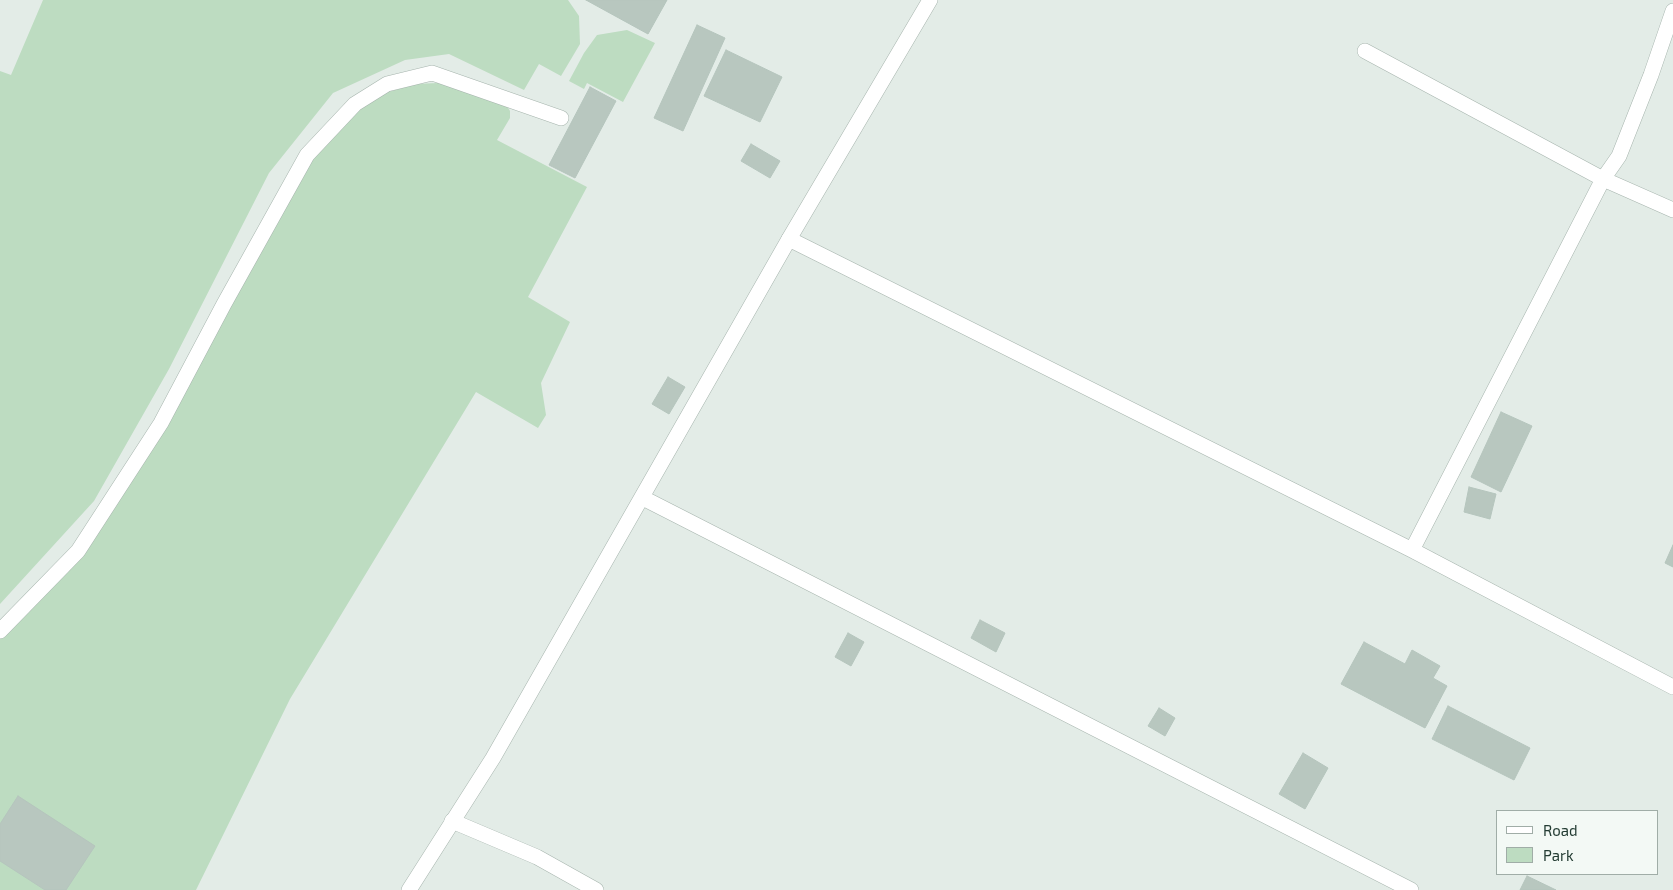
<!DOCTYPE html>
<style>
body{margin:0}
#map{position:relative;width:1673px;height:890px;overflow:hidden;background:#e3ece7;font-family:"Exo 2",sans-serif}
canvas{display:block}
.legend{position:absolute;left:1496px;top:810px;width:162px;height:65px;box-sizing:border-box;background:#f3f9f5;border:1px solid #a0ada7;margin:0;padding:6px 9px;list-style:none;font-size:15px;color:#233c33}
.legend li{display:flex;align-items:center;gap:10px;height:25px}
.legend b{width:25px;border:1px solid #a0ada7}
</style>
<div id="map">
<canvas width="1673" height="890"></canvas>
<ul class="legend">
<li><b style="height:6px;background:#fff"></b>Road</li>
<li><b style="height:14px;background:#bddcc1"></b>Park</li>
</ul>
</div>
<script>
const c = document.querySelector('canvas').getContext('2d');
c.lineJoin = 'round';
function fillPath(path, color) {
  c.fillStyle = color;
  c.fill(path, 'evenodd');
}
function poly(rows) {
  const path = new Path2D();
  for (const r of rows) {
    path.moveTo(r[0], r[1]);
    for (let i = 2; i < r.length; i += 2) path.lineTo(r[i], r[i + 1]);
  }
  return path;
}
function stroke(path, color, width, dash) {
  c.strokeStyle = color;
  c.lineWidth = width;
  c.lineCap = dash ? 'butt' : 'round';
  c.setLineDash(dash || []);
  c.stroke(path);
}
fillPath(poly([
 [43,0,568,0,579,16,580,44,561,76,539,64,524,90,449,54,405,60,333,93,269,173,169,369,94,501,0,604,0,71,11,75],
 [627,30,655,43,623,102,587,83,584,89,569,81,584,53,597,35],
 [438,83,469,91,507,106,510,111,510,118,497,140,587,187,528,297,570,322,541,383,546,415,538,428,476,392,290,699,196,890,0,890,0,636,84,552,311,160,349,116,388,92,415,84]
]), '#bddcc1');
const building = poly([
 [586,0,667,0,648,34,586,0],
 [697,25,725,38,683,131,654,118,697,25],
 [726,50,782,77,760,122,704,96,726,50],
 [590,87,616,101,575,178,549,165,590,87],
 [751,144,780,161,770,178,741,161,751,144],
 [668,377,685,387,669,414,652,404,668,377],
 [1501,412,1532,426,1501,492,1471,477,1501,412],
 [1469,487,1496,494,1490,519,1464,512,1469,487],
 [1673,545,1673,567,1665,563,1673,545],
 [980,620,1005,633,996,652,971,638,980,620],
 [848,633,864,642,851,666,835,657,848,633],
 [1364,642,1405,664,1412,650,1440,666,1433,678,1447,686,1425,728,1341,684,1364,642],
 [1448,706,1530,748,1514,780,1432,739,1448,706],
 [1159,708,1175,718,1165,736,1148,726,1159,708],
 [1303,753,1328,768,1305,809,1279,794,1303,753],
 [18,796,95,846,66,890,45,890,0,861,0,824,18,796],
 [1527,876,1556,890,1520,890,1527,876]
]);
fillPath(building, '#b8c7bf');
stroke(building, '#b5c5bd', 1);
const minor = poly([
 [1365,51,1603,179,1673,210],
 [789,239,1412,550,1673,687],
 [643,498,1411,890],
 [1412,550,1603,179,1619,156,1651,75,1673,11],
 [0,631,78,551,161,423,224,304,307,155,355,104,387,84,432,73,561,118],
 [452,821,537,857,596,890]
]);
const tertiary = poly([
 [409,890,493,758,789,239,930,0]
]);
stroke(minor, '#a6b4ad', 16);
stroke(tertiary, '#a6b4ad', 16);
stroke(minor, '#fff', 15);
stroke(tertiary, '#fff', 15);
</script>
